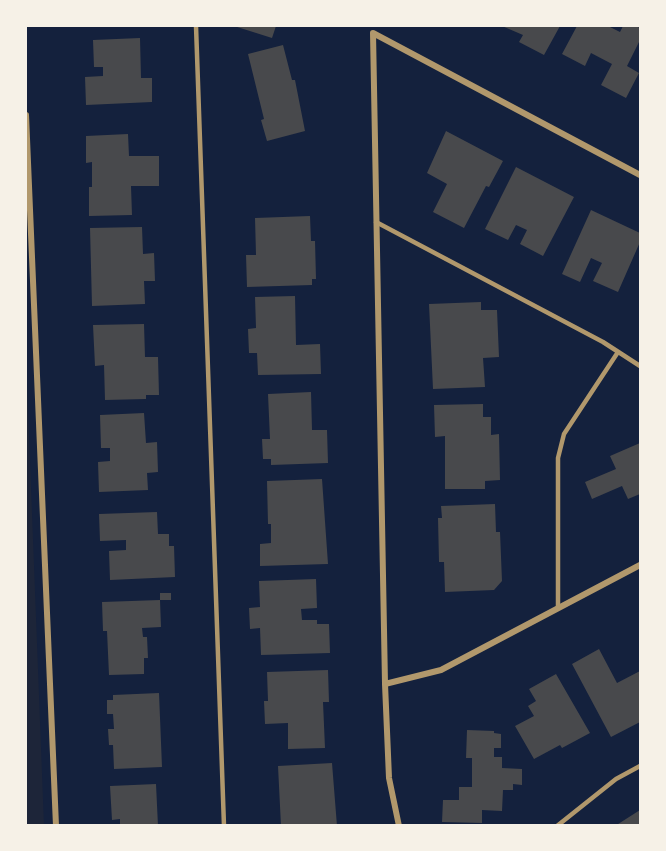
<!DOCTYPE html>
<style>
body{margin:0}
#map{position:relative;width:666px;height:851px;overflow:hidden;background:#14213d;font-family:"Roboto Condensed",sans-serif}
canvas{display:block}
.frame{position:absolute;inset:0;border:27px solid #f6f1e7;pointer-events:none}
</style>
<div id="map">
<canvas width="666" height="851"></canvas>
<div class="frame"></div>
</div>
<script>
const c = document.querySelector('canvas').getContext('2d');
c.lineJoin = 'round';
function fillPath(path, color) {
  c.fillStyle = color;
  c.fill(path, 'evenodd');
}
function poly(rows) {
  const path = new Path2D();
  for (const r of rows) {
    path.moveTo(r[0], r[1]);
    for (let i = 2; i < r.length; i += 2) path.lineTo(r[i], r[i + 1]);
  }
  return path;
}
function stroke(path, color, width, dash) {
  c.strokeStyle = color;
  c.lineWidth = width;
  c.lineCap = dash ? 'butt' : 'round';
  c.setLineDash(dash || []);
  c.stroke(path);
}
fillPath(poly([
 [26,357,44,825,44,826,26,825]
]), '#1d2539');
fillPath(poly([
 [234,26,276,26,272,38],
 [502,26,560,26,544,55,519,42,523,35],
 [577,26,608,26,620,32,623,26,636,26,640,28,640,40,627,66,639,73,626,98,601,85,612,64,591,53,585,66,562,54],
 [140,38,141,78,152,78,152,102,86,105,85,77,103,76,103,67,94,67,93,40],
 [283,45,292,80,295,80,305,131,267,141,261,120,264,119,248,54],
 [446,131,503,161,489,187,486,186,464,228,433,212,447,184,427,173],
 [128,134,129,156,159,156,159,186,131,186,132,215,89,216,89,187,92,187,92,162,86,163,86,136],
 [516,167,574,197,543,256,520,244,527,230,516,225,508,240,485,229],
 [591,210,640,233,640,242,618,292,593,281,602,263,591,258,580,282,562,274],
 [310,216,311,241,315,241,316,279,312,279,312,285,247,287,246,255,256,255,255,218],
 [142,227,143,254,154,253,155,281,144,281,145,304,92,306,90,228],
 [295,296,296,345,320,344,321,374,258,375,257,353,249,353,248,329,256,328,255,297],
 [481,302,481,310,497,310,499,357,483,358,485,387,433,389,429,304],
 [144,324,145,357,158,357,159,395,146,395,146,399,105,400,104,365,95,366,93,325],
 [311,392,312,430,327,430,328,463,271,465,271,459,263,459,262,439,270,439,268,394],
 [483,404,483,417,491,417,491,435,499,434,500,480,485,481,485,489,445,489,445,436,435,437,434,405],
 [144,413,146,443,157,442,158,472,147,473,148,490,99,492,98,462,110,461,110,448,101,448,100,415],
 [640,443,640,494,628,499,622,486,592,499,585,482,616,469,610,456],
 [322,479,328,564,260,566,260,544,271,543,271,524,268,524,267,481],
 [495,504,496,532,500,532,502,581,494,590,445,592,444,562,439,562,438,518,442,518,441,506],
 [157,512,158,534,169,534,169,546,174,546,175,577,110,580,109,551,126,550,126,540,100,541,99,514],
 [316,579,317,608,301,609,302,620,317,620,317,624,329,624,330,653,261,655,260,628,250,629,249,608,260,607,259,581],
 [160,593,171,593,171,600,160,600,161,627,142,628,143,637,147,637,148,658,144,658,144,674,109,675,107,631,103,631,102,602,160,600],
 [599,649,617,683,640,671,640,722,611,737,572,664],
 [328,670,329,702,323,702,325,748,288,749,288,723,265,724,264,701,268,701,267,672],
 [556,674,590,733,562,748,560,745,534,759,515,726,534,716,528,706,536,701,529,689],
 [159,693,162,767,114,769,113,745,109,745,108,729,114,729,113,714,107,714,107,700,113,700,113,695],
 [467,730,494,731,494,733,501,734,501,748,494,748,494,757,502,757,502,768,522,769,522,785,513,784,513,790,503,790,502,811,482,810,482,823,442,822,443,800,459,800,459,787,472,787,472,758,466,758],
 [332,763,337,826,281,826,278,766],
 [156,784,158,826,120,826,120,819,112,820,110,786],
 [640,810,640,826,615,826]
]), '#48494c');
stroke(poly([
 [196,26,224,826],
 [376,222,603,342,640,366],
 [558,607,558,458,564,434,618,352],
 [557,826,616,779,640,766]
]), '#b1986c', 4.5);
stroke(poly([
 [26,115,56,826],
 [385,684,441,670,640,565],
 [399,826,389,778,385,684,373,33,640,175]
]), '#b1986c', 6);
</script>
